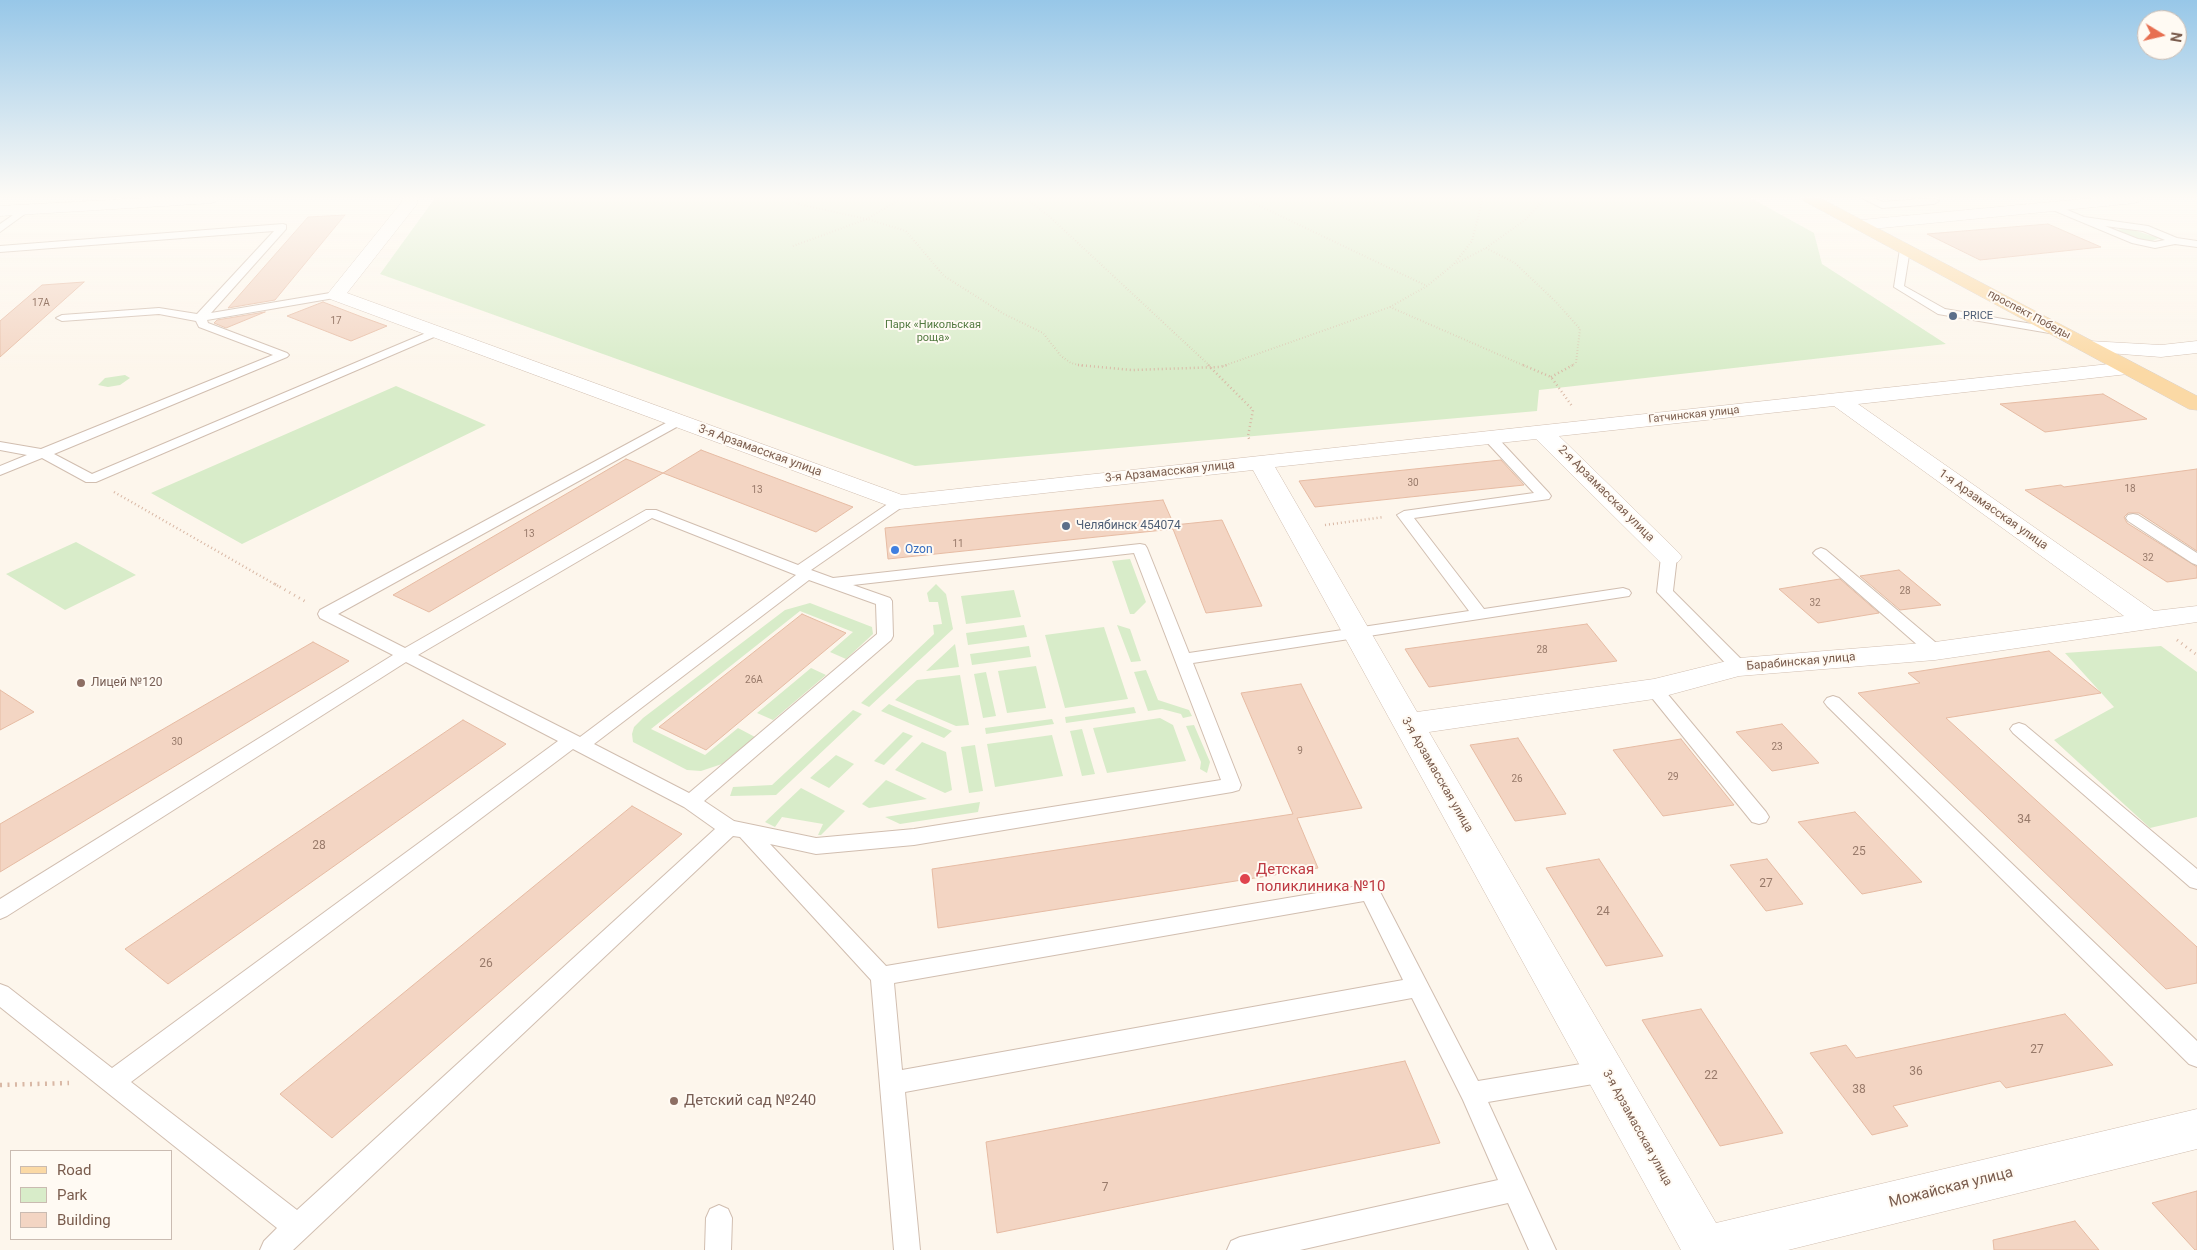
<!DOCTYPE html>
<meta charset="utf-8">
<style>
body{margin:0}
#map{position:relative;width:2197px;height:1250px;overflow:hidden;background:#fdf6ec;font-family:Roboto,sans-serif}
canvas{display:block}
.legend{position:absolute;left:10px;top:1150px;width:162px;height:90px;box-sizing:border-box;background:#fffaf3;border:1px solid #cabbb1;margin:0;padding:6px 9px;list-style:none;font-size:15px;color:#7a5c4d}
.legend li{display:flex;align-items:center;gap:10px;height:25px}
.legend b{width:25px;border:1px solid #cabbb1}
.north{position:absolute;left:2137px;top:10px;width:50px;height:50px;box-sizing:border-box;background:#fffaf3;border:1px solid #cabbb1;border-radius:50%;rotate:99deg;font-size:14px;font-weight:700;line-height:20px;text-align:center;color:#7a5c4d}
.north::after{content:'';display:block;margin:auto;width:18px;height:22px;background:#e76f51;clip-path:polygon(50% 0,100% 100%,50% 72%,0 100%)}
</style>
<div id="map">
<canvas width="2197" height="1250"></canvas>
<ul class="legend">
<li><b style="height:6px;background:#fbd9a5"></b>Road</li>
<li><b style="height:14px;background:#d8ecc9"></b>Park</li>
<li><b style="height:14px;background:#f3d5c3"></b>Building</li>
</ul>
<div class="north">N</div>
</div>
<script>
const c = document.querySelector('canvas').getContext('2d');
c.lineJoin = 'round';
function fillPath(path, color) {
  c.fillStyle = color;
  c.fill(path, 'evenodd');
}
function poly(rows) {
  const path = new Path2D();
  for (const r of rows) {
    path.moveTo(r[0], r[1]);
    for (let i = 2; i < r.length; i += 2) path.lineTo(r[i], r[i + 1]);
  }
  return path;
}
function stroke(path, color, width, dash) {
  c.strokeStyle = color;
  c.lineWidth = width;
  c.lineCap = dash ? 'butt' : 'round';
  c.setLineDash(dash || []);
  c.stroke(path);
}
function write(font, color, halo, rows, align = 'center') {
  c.font = font + ' Roboto,sans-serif';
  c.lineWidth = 4;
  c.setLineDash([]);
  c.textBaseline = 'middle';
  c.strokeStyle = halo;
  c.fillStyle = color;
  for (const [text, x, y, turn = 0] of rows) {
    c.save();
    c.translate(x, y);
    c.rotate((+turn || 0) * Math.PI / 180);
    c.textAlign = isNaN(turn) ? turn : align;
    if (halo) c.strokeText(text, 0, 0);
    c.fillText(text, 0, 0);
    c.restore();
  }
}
fillPath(poly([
 [435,198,1751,198,1814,233,1822,264,1946,344,1539,390,1537,411,915,466,380,274],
 [2122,229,2130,229,2159,238,2152,241,2142,240,2124,235,2117,230],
 [125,375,130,378,120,385,108,387,98,385,105,378],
 [396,386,486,425,242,544,151,493],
 [76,542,136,575,65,610,6,574],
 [1130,559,1146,602,1134,614,1130,614,1112,561],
 [936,584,946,594,953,629,869,707,861,703,934,634,933,625,942,624,938,602,929,602,927,593],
 [1014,590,1021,617,966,624,961,596],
 [810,603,872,627,873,634,846,659,830,652,853,632,800,611,651,729,705,755,738,728,755,737,722,764,701,771,687,770,633,742,632,734,634,727,643,718,785,610],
 [1024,625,1027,637,968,645,966,633],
 [1117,625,1130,629,1141,661,1131,662],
 [1104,627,1128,699,1065,708,1045,635],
 [955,644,959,667,926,671],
 [1029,646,1031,657,972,665,970,654],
 [2161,646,2197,672,2197,817,2150,828,2054,740,2114,707,2065,653],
 [1036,666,1046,708,1007,713,998,671],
 [811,668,826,675,773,720,757,713],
 [1146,670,1158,700,1189,710,1192,716,1183,718,1181,714,1162,709,1148,711,1134,672],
 [986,672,996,716,983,718,974,674],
 [960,675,969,725,956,726,895,700,917,680],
 [889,704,952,731,944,738,881,711],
 [1134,707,1136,713,1066,723,1065,717],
 [853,710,862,714,776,795,730,796,733,787,772,785],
 [1160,718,1173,725,1186,761,1107,773,1093,728],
 [1052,719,1054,724,986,734,985,728],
 [1194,725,1210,762,1207,773,1200,769,1201,762,1186,726],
 [1082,729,1095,774,1082,776,1070,731],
 [903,732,913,736,884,765,874,761],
 [1052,735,1063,776,995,787,987,744],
 [922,742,946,752,952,790,945,793,895,770],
 [975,745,983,791,969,793,961,747],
 [836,755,854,764,829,788,810,778],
 [886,780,927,799,869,808,862,804],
 [801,788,845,811,821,835,818,835,823,824,782,817,775,827,765,822],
 [980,802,978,812,900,824,885,817]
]), '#d8ecc9');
const building = poly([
 [345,215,275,300,228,308,308,217,345,215],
 [2048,224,2101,247,1980,260,1927,234,2048,224],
 [84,282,0,357,0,321,42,285,84,282],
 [323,302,362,317,387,326,351,341,287,316,323,302],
 [265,312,226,328,214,323,217,320,265,312],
 [2103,394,2147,419,2045,432,2000,404,2103,394],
 [701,450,853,507,816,532,663,473,701,450],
 [626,459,663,473,429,612,393,595,626,459],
 [1501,460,1524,485,1315,507,1299,481,1501,460],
 [2197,469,2197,551,2139,513,2128,513,2124,517,2127,523,2197,567,2197,578,2167,582,2025,490,2061,485,2064,487,2197,469],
 [1163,500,1174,525,1222,520,1262,606,1206,613,1173,529,888,559,885,528,1163,500],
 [1899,570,1941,605,1900,610,1860,576,1899,570],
 [1840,579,1879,613,1818,623,1779,589,1840,579],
 [802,614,846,633,706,750,659,727,802,614],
 [1587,624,1617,661,1429,687,1405,649,1587,624],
 [313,642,349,661,0,872,0,824,313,642],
 [2049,651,2101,693,1946,718,2197,947,2197,983,2166,989,1858,693,1920,683,1908,673,2049,651],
 [1301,684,1362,808,1297,818,1318,868,938,928,932,869,1293,814,1241,693,1301,684],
 [0,690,34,712,0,730,0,690],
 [463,720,506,744,168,984,125,949,463,720],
 [1782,724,1819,763,1772,771,1736,732,1782,724],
 [1518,738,1566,814,1515,821,1470,745,1518,738],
 [1681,739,1734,805,1663,816,1613,750,1681,739],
 [632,806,682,834,332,1138,280,1094,632,806],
 [1855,812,1922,882,1862,894,1798,822,1855,812],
 [1599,859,1663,956,1606,966,1546,868,1599,859],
 [1767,859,1803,904,1766,911,1730,865,1767,859],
 [1701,1009,1783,1133,1720,1146,1642,1020,1701,1009],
 [2065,1014,2113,1065,2006,1088,2000,1081,1893,1106,1908,1126,1872,1135,1810,1053,1846,1045,1856,1058,2065,1014],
 [1405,1061,1440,1143,997,1233,986,1142,1405,1061],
 [2197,1191,2197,1250,2195,1250,2152,1203,2197,1191],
 [2075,1221,2099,1250,1994,1250,1993,1240,2075,1221]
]);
fillPath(building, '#f3d5c3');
stroke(building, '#e6bba3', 1);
const lane = poly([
 [1862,198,1873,198,1883,202,1934,198,1939,201,1934,204,1882,208,1862,198],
 [2051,203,2084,217,2148,226,2177,238,2197,241,2197,247,2175,244,2155,248,2132,243,2048,208,2046,206,2051,203],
 [2105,226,2143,231,2165,240,2155,242,2138,239,2105,226],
 [26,206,31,209,29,211,0,232,0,224,26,206],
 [283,224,286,225,286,229,211,313,336,292,341,295,340,297,207,320,208,323,287,353,289,355,287,357,54,454,92,474,433,330,441,330,443,332,441,334,96,482,86,482,42,458,0,475,0,466,27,455,0,450,0,442,41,449,273,355,199,327,196,321,159,314,62,321,56,318,62,315,159,308,197,314,274,231,0,252,0,246,283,224],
 [1905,246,1910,249,1904,286,1945,309,2061,329,2067,332,2061,335,1938,314,1894,287,1900,249,1905,246],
 [677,417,683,421,682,424,338,614,405,648,646,510,656,510,798,565,895,499,900,498,907,502,905,505,811,570,833,578,1140,544,1145,545,1147,548,1189,653,1469,611,1397,515,1404,511,1534,493,1482,437,1489,433,1494,434,1549,493,1551,496,1549,499,1414,518,1484,609,1623,588,1629,590,1631,593,1629,596,1193,663,1241,785,1239,790,1232,792,914,845,816,854,770,844,886,966,1370,884,1377,886,1478,1081,1605,1060,1613,1063,1617,1071,1613,1079,1605,1082,1488,1102,1556,1250,1529,1250,1508,1203,1300,1250,1227,1250,1231,1241,1240,1237,1498,1180,1463,1100,1412,998,905,1092,920,1250,894,1250,871,980,740,837,733,836,293,1250,260,1250,264,1241,277,1228,0,1007,0,984,8,987,112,1068,558,741,406,662,7,916,0,919,0,899,393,655,320,618,318,614,320,610,677,417],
 [652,518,796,575,580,737,418,655,652,518],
 [1134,553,1221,780,914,829,816,838,734,821,704,801,891,640,893,636,892,601,890,598,853,585,1134,553],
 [809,580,876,604,877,634,689,793,594,744,809,580],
 [573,749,684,807,715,829,297,1210,131,1082,573,749],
 [1364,901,1403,980,902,1070,894,983,1364,901],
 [2133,514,2138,515,2197,553,2197,565,2192,563,2128,521,2126,518,2128,515,2133,514],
 [1821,548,1826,550,1941,647,1943,651,1941,655,1935,656,1929,655,1816,556,1813,553,1816,550,1821,548],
 [1669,552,1674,554,1677,557,1673,591,1745,663,1747,667,1745,671,1739,673,1733,671,1657,592,1661,557,1664,554,1669,552],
 [1654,683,1660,685,1766,812,1769,817,1766,822,1759,824,1752,822,1648,693,1645,689,1648,685,1654,683],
 [1833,696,1839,698,2197,1041,2197,1067,2189,1064,1827,706,1824,702,1827,698,1833,696],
 [2019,723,2025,725,2197,869,2197,889,2190,887,2013,733,2010,729,2013,725,2019,723],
 [719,1205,728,1209,732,1218,731,1250,705,1250,706,1218,710,1209,719,1205]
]);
const street = poly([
 [144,198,220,198,217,201,212,203,0,216,0,206,144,198],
 [403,198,417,198,417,204,347,293,902,495,1838,393,2128,362,2135,364,2138,368,2135,372,2128,374,1858,404,2154,611,2197,606,2197,622,1935,660,1739,676,1654,699,1429,732,1716,1223,2197,1109,2197,1149,1788,1250,1681,1250,1253,470,900,509,892,507,330,299,327,295,330,291,401,203,403,198],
 [1834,406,2124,616,1935,642,1739,658,1654,679,1417,712,1275,467,1536,439,1660,562,1669,565,1678,562,1682,557,1678,552,1559,436,1834,406],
 [2093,198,2143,198,2140,201,2135,203,1861,230,1855,228,1853,225,1855,222,1861,220,2093,198],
 [2089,341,2161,345,2197,341,2197,353,2161,357,2082,351,2079,347,2082,343,2089,341]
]);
const primary = poly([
 [1801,198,1820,198,2197,396,2197,410,2189,409,1804,201,1801,198]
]);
stroke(lane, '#d1beb0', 2);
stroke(street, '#d1beb0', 1);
stroke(primary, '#dad1cd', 1);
stroke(poly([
 [785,198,802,205,867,219,906,231,944,276,1004,314,1043,333,1061,356,1071,363,1083,366],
 [1025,198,1049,216,1210,366],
 [1243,198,1427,286],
 [793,246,867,219,902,198],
 [1486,248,1515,263,1556,302,1580,329,1576,363,1571,366],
 [1457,263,1486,248,1525,220,1545,198],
 [1390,307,1525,366],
 [1223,366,1390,307,1427,286,1454,264,1472,241,1482,202,1480,198]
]), '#d9b8a5', 2, [0.5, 2.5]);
stroke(poly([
 [1078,365,1132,370,1220,367,1227,365],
 [1208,365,1253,410,1248,436,1250,441],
 [1523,365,1551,377,1572,406],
 [1551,377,1573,365],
 [114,492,278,586],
 [1325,525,1384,517]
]), '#d9b8a5', 2.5, [1, 3]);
stroke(poly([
 [275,584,308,603],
 [2177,640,2197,655]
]), '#d9b8a5', 3, [1, 4.5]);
stroke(poly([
 [0,1085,69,1083]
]), '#d9b8a5', 4.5, [2, 5.5]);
fillPath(lane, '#fff');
fillPath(street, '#fff');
fillPath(primary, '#fbd9a5');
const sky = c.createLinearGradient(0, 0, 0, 372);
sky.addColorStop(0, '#97c7e8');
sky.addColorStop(0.53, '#fefbf6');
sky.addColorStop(1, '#fefbf600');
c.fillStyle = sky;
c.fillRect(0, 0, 2197, 372);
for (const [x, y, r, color] of [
 [1953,316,5,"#5c6f8a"],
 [1066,526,5,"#5c6f8a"],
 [895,550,5,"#3f7fe0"],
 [81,683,5,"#8d6e63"],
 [1245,879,6,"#e0444e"],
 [674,1101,5,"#8d6e63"]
]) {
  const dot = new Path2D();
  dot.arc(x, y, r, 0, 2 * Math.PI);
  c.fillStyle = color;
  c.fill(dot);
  stroke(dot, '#fffaf3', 2);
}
write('10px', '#987a6a', null, [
 ["17А",41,303],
 ["17",336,321],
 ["30",1413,483],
 ["18",2130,489],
 ["13",757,490],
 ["13",529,534],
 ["11",958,544],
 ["32",2148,558],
 ["28",1905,591],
 ["32",1815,603],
 ["28",1542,650],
 ["26А",754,680],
 ["30",177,742],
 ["23",1777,747],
 ["9",1300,751],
 ["29",1673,777],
 ["26",1517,779]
]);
write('11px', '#7a5c4d', '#fffaf3', [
 ["проспект Победы",2029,315,28],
 ["Гатчинская улица",1694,415,-6]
]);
write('11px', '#4e5e75', '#fffaf3', [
 ["PRICE",1963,316]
], 'left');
write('11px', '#537a41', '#fffaf3', [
 ["Парк «Никольская",933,325],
 ["роща»",933,338]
]);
write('12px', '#7a5c4d', '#fffaf3', [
 ["3-я Арзамасская улица",760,451,20],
 ["3-я Арзамасская улица",1170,472,-6],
 ["2-я Арзамасская улица",1606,494,45],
 ["1-я Арзамасская улица",1993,510,35],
 ["Барабинская улица",1801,662,-5],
 ["3-я Арзамасская улица",1437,775,60],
 ["3-я Арзамасская улица",1637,1128,61]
]);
write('12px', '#4e5e75', '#fffaf3', [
 ["Челябинск 454074",1076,526]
], 'left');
write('12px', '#366cbe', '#fffaf3', [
 ["Ozon",905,550]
], 'left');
write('12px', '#785e54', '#fffaf3', [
 ["Лицей №120",91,683]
], 'left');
write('12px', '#987a6a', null, [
 ["34",2024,820],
 ["28",319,846],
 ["25",1859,852],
 ["27",1766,884],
 ["24",1603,912],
 ["26",486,964],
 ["27",2037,1050],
 ["36",1916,1072],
 ["22",1711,1076],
 ["38",1859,1090],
 ["7",1105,1188]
]);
write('15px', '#be3a42', '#fffaf3', [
 ["Детская",1256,870],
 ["поликлиника №10",1256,887]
], 'left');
write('15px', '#785e54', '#fffaf3', [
 ["Детский сад №240",684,1101]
], 'left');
write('15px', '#7a5c4d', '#fffaf3', [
 ["Можайская улица",1951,1188,-14]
]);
</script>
